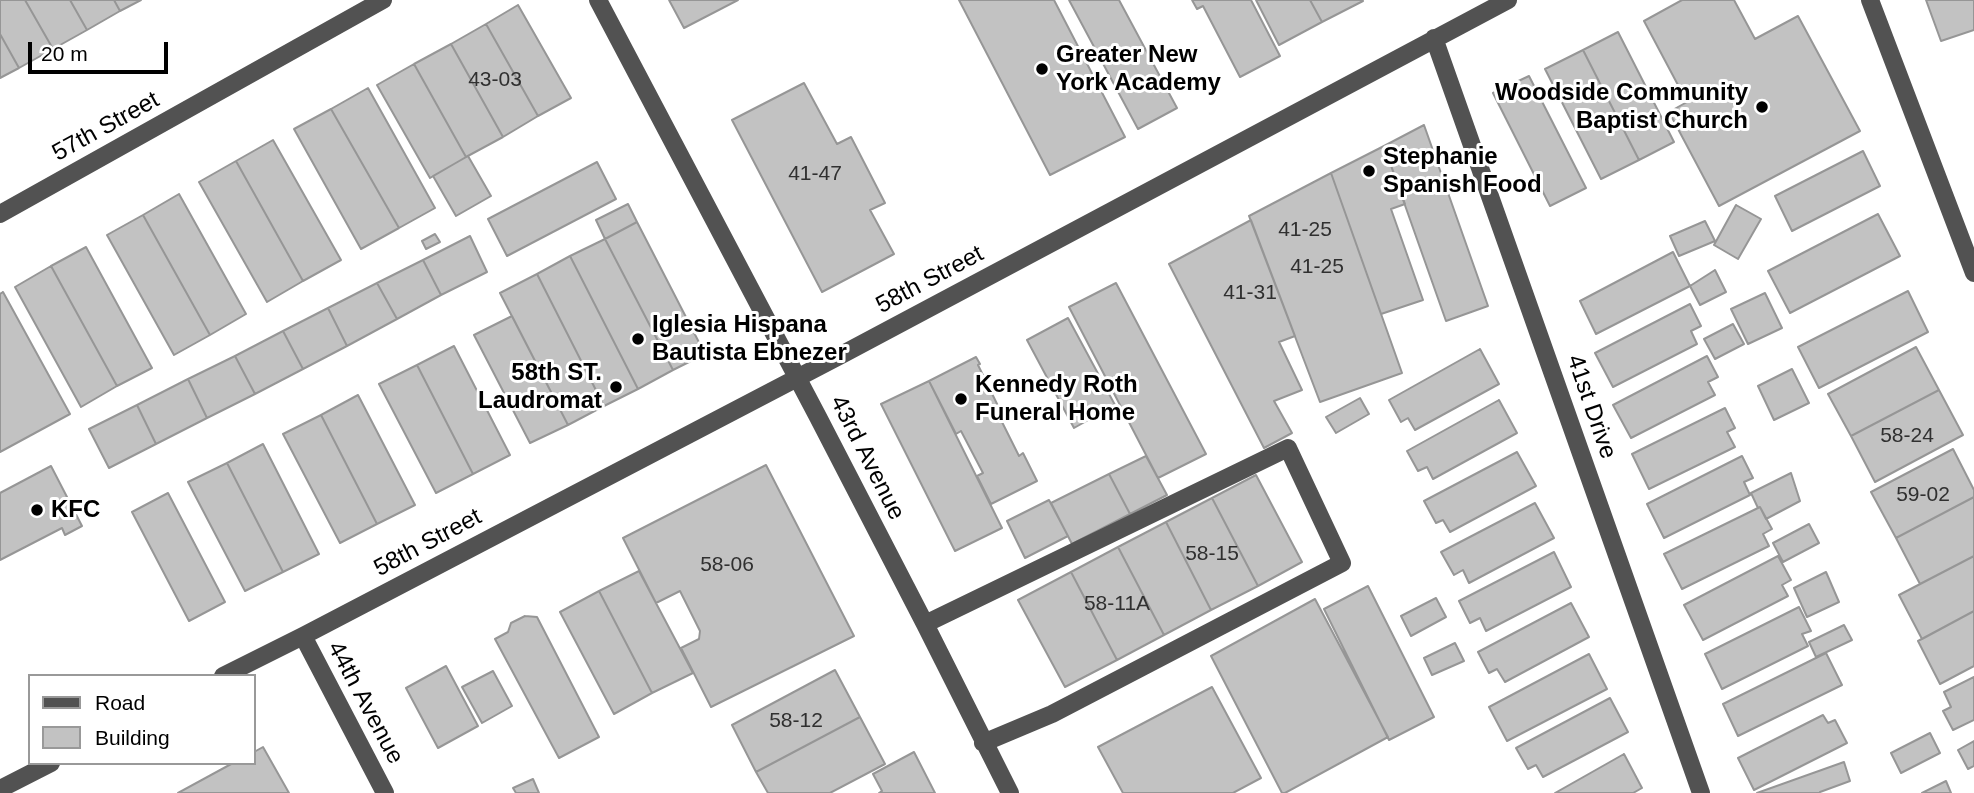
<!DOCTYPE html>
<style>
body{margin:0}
#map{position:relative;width:1974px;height:793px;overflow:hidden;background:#fff;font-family:Arial,sans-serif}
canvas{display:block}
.legend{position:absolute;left:28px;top:674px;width:228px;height:91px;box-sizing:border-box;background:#fff;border:2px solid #999;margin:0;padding:9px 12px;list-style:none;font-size:21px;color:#000}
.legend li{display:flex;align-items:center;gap:14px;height:35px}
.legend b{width:35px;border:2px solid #999}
.scale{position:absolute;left:28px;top:42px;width:140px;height:32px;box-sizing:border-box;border:4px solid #000;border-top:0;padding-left:9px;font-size:21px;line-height:24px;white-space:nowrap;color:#000;-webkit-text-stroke:5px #fff;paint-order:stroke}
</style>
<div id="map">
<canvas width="1974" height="793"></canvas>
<ul class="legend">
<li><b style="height:9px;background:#525252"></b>Road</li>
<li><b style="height:19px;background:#c2c2c2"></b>Building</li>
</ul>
<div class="scale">20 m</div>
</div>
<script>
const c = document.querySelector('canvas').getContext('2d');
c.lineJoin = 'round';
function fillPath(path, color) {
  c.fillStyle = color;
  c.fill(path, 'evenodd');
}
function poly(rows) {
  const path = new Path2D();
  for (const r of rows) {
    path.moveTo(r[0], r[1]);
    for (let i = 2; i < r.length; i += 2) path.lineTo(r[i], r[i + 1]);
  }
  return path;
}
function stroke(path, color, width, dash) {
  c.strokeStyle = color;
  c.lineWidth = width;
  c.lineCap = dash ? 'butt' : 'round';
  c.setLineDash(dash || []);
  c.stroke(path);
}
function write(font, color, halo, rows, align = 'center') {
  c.font = font + ' Arial,sans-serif';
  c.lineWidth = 6;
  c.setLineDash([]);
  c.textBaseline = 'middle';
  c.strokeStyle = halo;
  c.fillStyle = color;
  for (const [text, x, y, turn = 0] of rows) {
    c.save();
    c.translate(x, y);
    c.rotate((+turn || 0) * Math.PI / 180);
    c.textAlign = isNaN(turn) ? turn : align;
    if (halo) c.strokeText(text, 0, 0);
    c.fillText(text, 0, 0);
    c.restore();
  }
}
const building = poly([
 [0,0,25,0,53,49,19,68,0,34,0,0],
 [25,0,70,0,87,30,53,49,25,0],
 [70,0,114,0,120,11,87,30,70,0],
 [114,0,141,0,120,11,114,0],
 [669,0,738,0,684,28,669,0],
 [959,0,1054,0,1125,137,1050,175,959,0],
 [1069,0,1119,0,1177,108,1138,129,1069,0],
 [1192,0,1251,0,1280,56,1240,77,1203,6,1197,9,1192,0],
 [1256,0,1310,0,1322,22,1279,45,1256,0],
 [1310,0,1362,0,1363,1,1322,22,1310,0],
 [1682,0,1734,0,1755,39,1798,16,1860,131,1719,206,1669,112,1687,102,1644,21,1682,0],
 [1926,0,1974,0,1974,30,1941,41,1926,0],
 [518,5,571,98,538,116,486,24,518,5],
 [486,24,538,116,503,137,451,44,486,24],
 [1618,32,1674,142,1639,160,1583,50,1618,32],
 [0,34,19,68,0,78,0,34],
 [451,44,503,137,466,157,414,64,451,44],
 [1583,50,1639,160,1601,179,1545,69,1583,50],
 [414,64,466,157,430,178,377,85,414,64],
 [1529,76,1586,188,1550,206,1493,93,1529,76],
 [804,83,837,144,851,137,885,203,870,210,894,254,822,292,732,120,804,83],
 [368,88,435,208,399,228,331,109,368,88],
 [331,109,399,228,361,249,294,129,331,109],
 [1424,125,1488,306,1446,321,1384,146,1424,125],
 [273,140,341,260,303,281,236,161,273,140],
 [1384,146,1405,204,1391,209,1423,300,1381,314,1331,173,1384,146],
 [1863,151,1880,186,1792,231,1775,196,1863,151],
 [468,156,491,196,456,216,433,176,468,156],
 [236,161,303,281,267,302,199,182,236,161],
 [597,162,616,199,507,256,488,219,597,162],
 [1331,173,1402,373,1320,402,1249,216,1331,173],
 [179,194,246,314,210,335,143,215,179,194],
 [628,204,637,222,605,239,596,220,628,204],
 [1736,205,1761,219,1738,259,1714,245,1736,205],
 [1878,214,1900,256,1790,313,1768,271,1878,214],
 [143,215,210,335,174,355,107,235,143,215],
 [1251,220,1295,336,1279,342,1302,390,1274,401,1292,433,1264,448,1169,264,1251,220],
 [1705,221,1715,241,1679,256,1670,236,1705,221],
 [637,222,705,354,673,370,605,239,637,222],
 [435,234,440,242,426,249,422,241,435,234],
 [470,236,487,272,441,295,423,260,470,236],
 [605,239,673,370,638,389,570,256,605,239],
 [86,247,152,368,117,386,51,266,86,247],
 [1673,252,1690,286,1596,334,1580,301,1673,252],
 [570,256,638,389,604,406,537,274,570,256],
 [423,260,441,295,397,319,377,283,423,260],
 [51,266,117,386,81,407,15,287,51,266],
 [1715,270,1726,292,1700,305,1690,286,1715,270],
 [537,274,604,406,568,425,500,293,537,274],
 [377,283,397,319,347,346,328,308,377,283],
 [1116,283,1206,454,1158,478,1069,307,1116,283],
 [1908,291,1928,332,1819,388,1798,347,1908,291],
 [3,292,70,414,0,452,0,294,3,292],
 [1765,293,1782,328,1748,344,1731,309,1765,293],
 [1690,304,1701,326,1691,331,1697,344,1613,387,1595,353,1690,304],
 [328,308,347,346,303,369,283,331,328,308],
 [512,316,568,425,530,443,474,335,512,316],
 [1068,318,1115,405,1074,428,1027,340,1068,318],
 [1733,324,1744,344,1715,359,1704,339,1733,324],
 [283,331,303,369,255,394,235,356,283,331],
 [454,346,510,455,473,474,417,365,454,346],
 [1916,347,1939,390,1851,436,1828,394,1916,347],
 [1480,349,1499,384,1415,430,1408,418,1401,422,1389,400,1480,349],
 [235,356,255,394,207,418,188,379,235,356],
 [1707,356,1718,377,1708,382,1715,395,1631,438,1613,405,1707,356],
 [976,357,980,364,978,365,1000,410,997,412,1019,456,1023,453,1037,481,991,504,977,476,983,473,961,431,956,434,929,381,976,357],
 [417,365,473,474,436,493,379,384,417,365],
 [1792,369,1809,403,1774,420,1758,386,1792,369],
 [188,379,207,418,156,444,137,405,188,379],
 [929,381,1002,528,955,551,881,404,929,381],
 [1939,390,1963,435,1875,482,1851,436,1939,390],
 [358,395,415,505,377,524,321,415,358,395],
 [1360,398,1369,414,1336,433,1326,417,1360,398],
 [1499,400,1517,433,1433,479,1427,467,1418,471,1407,451,1499,400],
 [137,405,156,444,109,468,89,429,137,405],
 [1725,408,1735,428,1727,432,1735,447,1649,489,1632,454,1725,408],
 [321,415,377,524,340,543,283,434,321,415],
 [263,444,319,554,283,572,227,463,263,444],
 [1953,449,1974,490,1974,497,1896,538,1871,492,1953,449],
 [1517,452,1536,486,1450,532,1443,520,1436,523,1424,501,1517,452],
 [1146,456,1167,495,1130,514,1109,474,1146,456],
 [1742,456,1753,478,1744,482,1750,495,1664,538,1647,504,1742,456],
 [227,463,283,572,245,591,188,482,227,463],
 [766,465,854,636,711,707,681,648,699,639,700,631,680,591,656,603,623,538,766,465],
 [51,466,82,526,65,535,62,528,0,560,0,493,51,466],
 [1791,473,1800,501,1766,519,1760,507,1758,508,1751,493,1791,473],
 [1109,474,1130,514,1072,544,1051,503,1109,474],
 [1256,475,1302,562,1258,586,1212,498,1256,475],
 [168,493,225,602,189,621,132,512,168,493],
 [1974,497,1974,556,1920,584,1896,538,1974,497],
 [1212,498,1258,586,1211,610,1166,522,1212,498],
 [1049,500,1068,536,1025,558,1007,521,1049,500],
 [1535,503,1554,538,1469,583,1463,570,1454,575,1441,552,1535,503],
 [1760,507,1772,529,1763,534,1769,546,1682,589,1664,554,1760,507],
 [1166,522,1211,610,1164,635,1118,547,1166,522],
 [1809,524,1819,543,1783,562,1773,543,1809,524],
 [1118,547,1164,635,1117,660,1071,572,1118,547],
 [1554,552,1571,587,1486,631,1480,618,1470,623,1459,601,1554,552],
 [1778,556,1791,580,1782,585,1788,596,1703,640,1684,605,1778,556],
 [1974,556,1974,611,1922,639,1899,595,1974,556],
 [639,571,693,673,652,693,599,591,639,571],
 [1071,572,1117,660,1065,687,1018,600,1071,572],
 [1826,572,1839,602,1807,617,1794,588,1826,572],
 [1368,586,1434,717,1389,740,1324,609,1368,586],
 [599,591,652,693,614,714,560,612,599,591],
 [1436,598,1446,617,1411,636,1401,616,1436,598],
 [1315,599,1388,737,1285,793,1282,793,1211,656,1315,599],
 [1571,603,1589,637,1505,682,1497,669,1489,673,1478,652,1571,603],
 [1799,607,1811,631,1802,634,1808,646,1722,689,1705,654,1799,607],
 [1974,611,1974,666,1940,684,1918,641,1974,611],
 [525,616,537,617,599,737,559,758,495,639,508,632,511,623,525,616],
 [1844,625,1852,640,1816,657,1809,642,1844,625],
 [1455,643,1464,661,1432,675,1424,658,1455,643],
 [1826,653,1842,685,1738,736,1723,704,1826,653],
 [1589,654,1607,689,1507,741,1489,707,1589,654],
 [446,666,478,726,438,748,406,688,446,666],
 [835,670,860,717,756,772,732,725,835,670],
 [493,671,512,706,482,723,462,687,493,671],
 [1974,677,1974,720,1953,730,1943,711,1951,707,1944,692,1974,677],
 [1212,687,1261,778,1233,793,1123,793,1098,747,1212,687],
 [1610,698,1628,732,1543,777,1536,765,1528,769,1516,748,1610,698],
 [1823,715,1828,723,1835,720,1847,743,1754,790,1738,758,1823,715],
 [860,717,885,764,830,793,768,793,756,772,860,717],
 [1930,733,1940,753,1901,773,1891,753,1930,733],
 [1974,741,1974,766,1968,769,1958,750,1974,741],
 [263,747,289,793,178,793,233,763,254,763,254,752,263,747],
 [914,752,935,793,879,793,882,791,873,774,914,752],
 [1624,754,1642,788,1633,793,1555,793,1624,754],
 [1844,762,1850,781,1820,792,1820,793,1757,793,1844,762],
 [533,779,539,793,516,793,513,788,533,779],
 [1946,781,1951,793,1922,793,1946,781]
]);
fillPath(building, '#c2c2c2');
stroke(building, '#969696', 2);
stroke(poly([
 [598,0,818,417,925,624,1010,793],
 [1870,0,1974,273],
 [1434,38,1701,793],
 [0,214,383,0],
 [925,624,1288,448,1342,563,1052,714,983,743],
 [303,636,385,793],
 [223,676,303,636,843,354,1508,0],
 [0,789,51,763]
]), '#525252', 18);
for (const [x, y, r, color] of [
 [1042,69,7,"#000"],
 [1762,107,7,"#000"],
 [1369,171,7,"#000"],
 [638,339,7,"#000"],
 [616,387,7,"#000"],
 [961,399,7,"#000"],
 [37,510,7,"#000"]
]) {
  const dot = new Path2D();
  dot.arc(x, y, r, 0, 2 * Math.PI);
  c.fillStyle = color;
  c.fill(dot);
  stroke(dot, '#fff', 2.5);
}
write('21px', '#303030', null, [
 ["43-03",495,80],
 ["41-47",815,174],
 ["41-25",1305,230],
 ["41-25",1317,267],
 ["41-31",1250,293],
 ["58-24",1907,436],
 ["59-02",1923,495],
 ["58-15",1212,554],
 ["58-06",727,565],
 ["58-11A",1117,604],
 ["58-12",796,721]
]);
write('bold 24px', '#000', '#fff', [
 ["Greater New",1056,55],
 ["York Academy",1056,83],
 ["Woodside Community",1748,93,"right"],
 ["Baptist Church",1748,121,"right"],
 ["Stephanie",1383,157],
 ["Spanish Food",1383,185],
 ["Iglesia Hispana",652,325],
 ["Bautista Ebnezer",652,353],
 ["58th ST.",602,373,"right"],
 ["Laudromat",602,401,"right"],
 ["Kennedy Roth",975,385],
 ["Funeral Home",975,413],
 ["KFC",51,510]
], 'left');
write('24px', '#000', '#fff', [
 ["57th Street",106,127,-29],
 ["58th Street",930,280,-28],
 ["41st Drive",1591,407,71],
 ["43rd Avenue",867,458,63],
 ["58th Street",428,543,-28],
 ["44th Avenue",365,703,62]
]);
</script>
